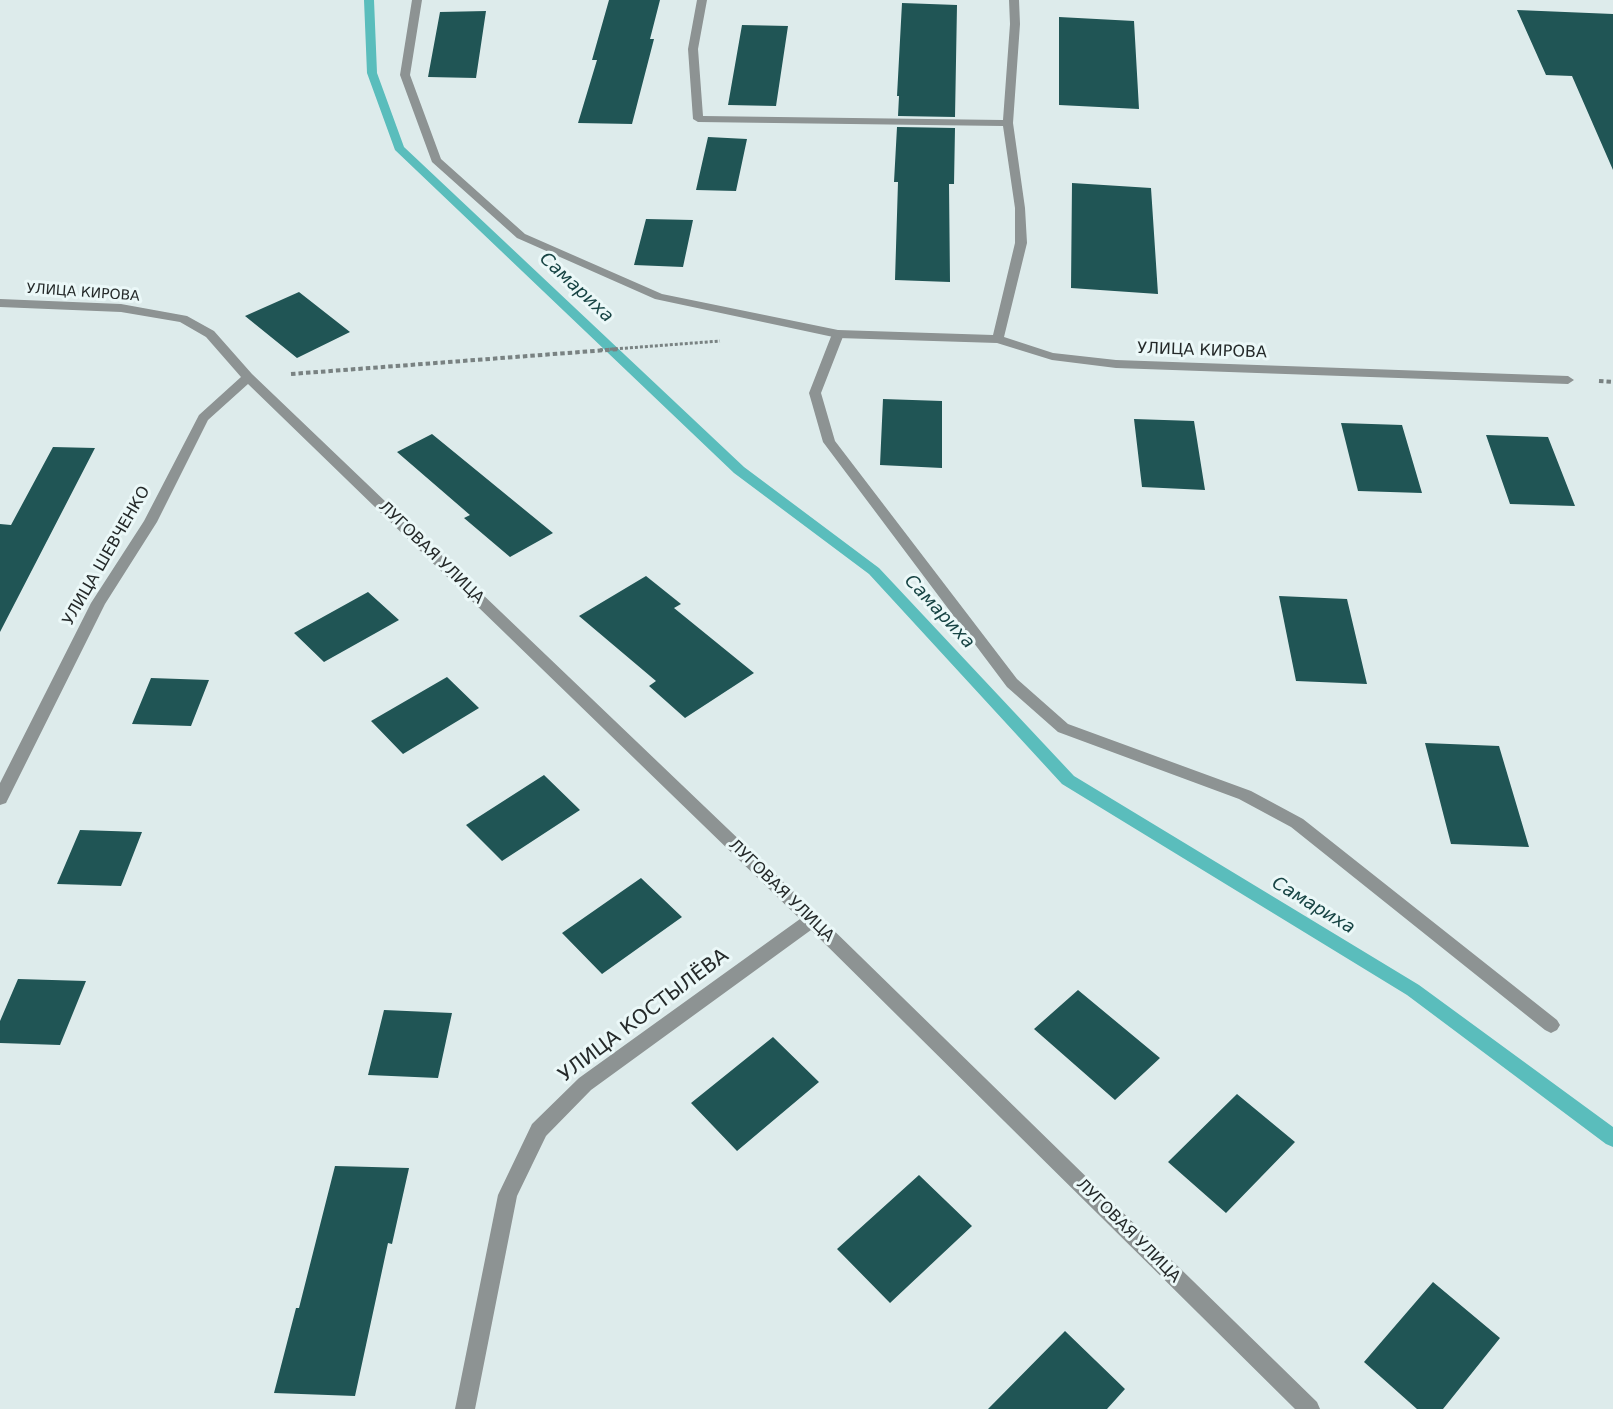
<!DOCTYPE html>
<meta charset="utf-8">
<style>
body{margin:0}
canvas{display:block;background:#ddebeb}
</style>
<canvas width="1613" height="1409"></canvas>
<script>
const c = document.querySelector('canvas').getContext('2d');
c.lineJoin = 'round';
function poly(rows) {
  const path = new Path2D();
  for (const r of rows) {
    path.moveTo(r[0], r[1]);
    for (let i = 2; i < r.length; i += 2) path.lineTo(r[i], r[i + 1]);
  }
  return path;
}
function fillPath(path, color) {
  c.fillStyle = color;
  c.fill(path, 'evenodd');
}
function stroke(path, color, width, dash) {
  c.strokeStyle = color;
  c.lineWidth = width;
  c.lineCap = dash ? 'butt' : 'round';
  c.setLineDash(dash || []);
  c.stroke(path);
}
function write(font, color, halo, rows, align = 'center') {
  c.font = font + ' "DejaVu Sans",sans-serif';
  c.lineWidth = 6;
  c.setLineDash([]);
  c.textBaseline = 'middle';
  c.strokeStyle = halo;
  c.fillStyle = color;
  for (const [text, x, y, turn = 0] of rows) {
    c.save();
    c.translate(x, y);
    c.rotate((+turn || 0) * Math.PI / 180);
    c.textAlign = isNaN(turn) ? turn : align;
    if (halo) c.strokeText(text, 0, 0);
    c.fillText(text, 0, 0);
    c.restore();
  }
}
fillPath(poly([
 [364,0,374,0,377,73,404,147,744,467,879,568,1074,776,1419,985,1613,1127,1613,1147,1606,1144,1407,995,1062,784,869,574,734,473,395,150,367,73,364,0]
]), '#5abdbc');
fillPath(poly([
 [609,0,660,0,650,39,654,39,632,124,578,123,597,60,592,60],
 [902,3,957,5,955,117,898,116,899,96,897,96],
 [1517,10,1613,14,1613,170,1572,76,1546,75],
 [486,11,476,78,428,77,440,12],
 [1059,17,1134,21,1139,109,1059,105],
 [742,25,788,26,776,106,728,105],
 [897,127,955,128,954,184,949,184,950,282,895,280,898,182,894,182],
 [708,137,747,139,736,191,696,190],
 [1072,183,1151,188,1158,294,1071,288],
 [646,219,693,220,683,267,634,265],
 [299,292,350,332,297,358,245,316],
 [883,399,942,401,942,468,880,465],
 [1134,419,1194,421,1205,490,1142,487],
 [1341,423,1402,425,1422,493,1358,491],
 [432,434,553,533,510,557,464,518,470,515,397,452],
 [1486,435,1548,437,1575,506,1510,504],
 [53,447,95,448,0,632,0,524,11,525],
 [646,576,681,604,674,608,754,673,685,718,649,686,656,681,579,616],
 [368,592,399,620,324,662,294,633],
 [1279,596,1347,599,1367,684,1296,681],
 [447,677,479,708,403,754,371,721],
 [151,678,209,680,191,726,132,724],
 [1425,743,1499,746,1529,847,1451,844],
 [544,775,580,810,502,861,466,825],
 [80,830,142,832,121,886,57,884],
 [641,878,682,917,602,974,562,933],
 [18,979,86,981,60,1045,0,1043,0,1021],
 [1078,990,1160,1058,1115,1100,1034,1029],
 [384,1010,452,1013,438,1078,368,1075],
 [773,1037,819,1082,737,1151,691,1103],
 [1237,1094,1295,1142,1226,1213,1168,1162],
 [335,1166,409,1168,392,1244,388,1243,355,1396,274,1393,296,1308,299,1308],
 [919,1175,972,1226,890,1303,837,1249],
 [1433,1282,1500,1338,1443,1409,1417,1409,1364,1362],
 [1065,1331,1125,1389,1107,1409,988,1409]
]), '#205555');
stroke(poly([
 [600,350,720,341]
]), '#798282', 3, [3, 2]);
stroke(poly([
 [291,374,620,349],
 [1599,381,1613,382]
]), '#798282', 4, [4.5, 3]);
fillPath(poly([
 [838,330,844,334,821,393,835,441,1017,679,1068,724,1251,791,1303,819,1557,1020,1560,1025,1557,1030,1551,1033,1545,1030,1291,827,1239,799,1058,732,1007,687,823,442,809,393,832,334,838,330]
]), '#8d9393');
fillPath(poly([
 [412,0,422,0,410,75,441,159,525,234,662,294,838,330,993,335,1015,243,1015,208,1003,126,698,122,693,119,688,49,697,0,707,0,698,49,703,116,1003,120,1010,24,1009,0,1019,0,1020,24,1013,123,1025,208,1027,243,1004,337,1053,353,1116,360,1568,376,1574,380,1568,384,1116,368,1052,360,997,343,838,338,655,299,517,238,432,162,400,75,412,0],
 [0,299,121,304,187,316,214,331,252,374,818,915,1317,1402,1320,1409,1295,1409,811,930,591,1090,546,1136,517,1196,475,1409,455,1409,498,1195,532,1124,579,1078,800,919,248,384,208,420,157,522,105,604,6,803,0,805,0,783,91,603,144,521,199,415,241,377,206,337,180,322,121,312,0,307,0,299]
]), '#8d9393');
write('14px', '#252a2a', '#ebf8f8', [
 ["УЛИЦА КИРОВА",83,293,4]
]);
write('16px', '#252a2a', '#ebf8f8', [
 ["УЛИЦА КИРОВА",1202,351,2],
 ["ЛУГОВАЯ УЛИЦА",431,553,44],
 ["УЛИЦА ШЕВЧЕНКО",107,556,-60],
 ["ЛУГОВАЯ УЛИЦА",781,891,44],
 ["ЛУГОВАЯ УЛИЦА",1128,1231,45]
]);
write('italic 18px', '#174444', '#ebf8f8', [
 ["Самариха",576,288,43],
 ["Самариха",939,612,47],
 ["Самариха",1313,906,31]
]);
write('20px', '#252a2a', '#ebf8f8', [
 ["УЛИЦА КОСТЫЛЁВА",644,1016,-37]
]);
</script>
